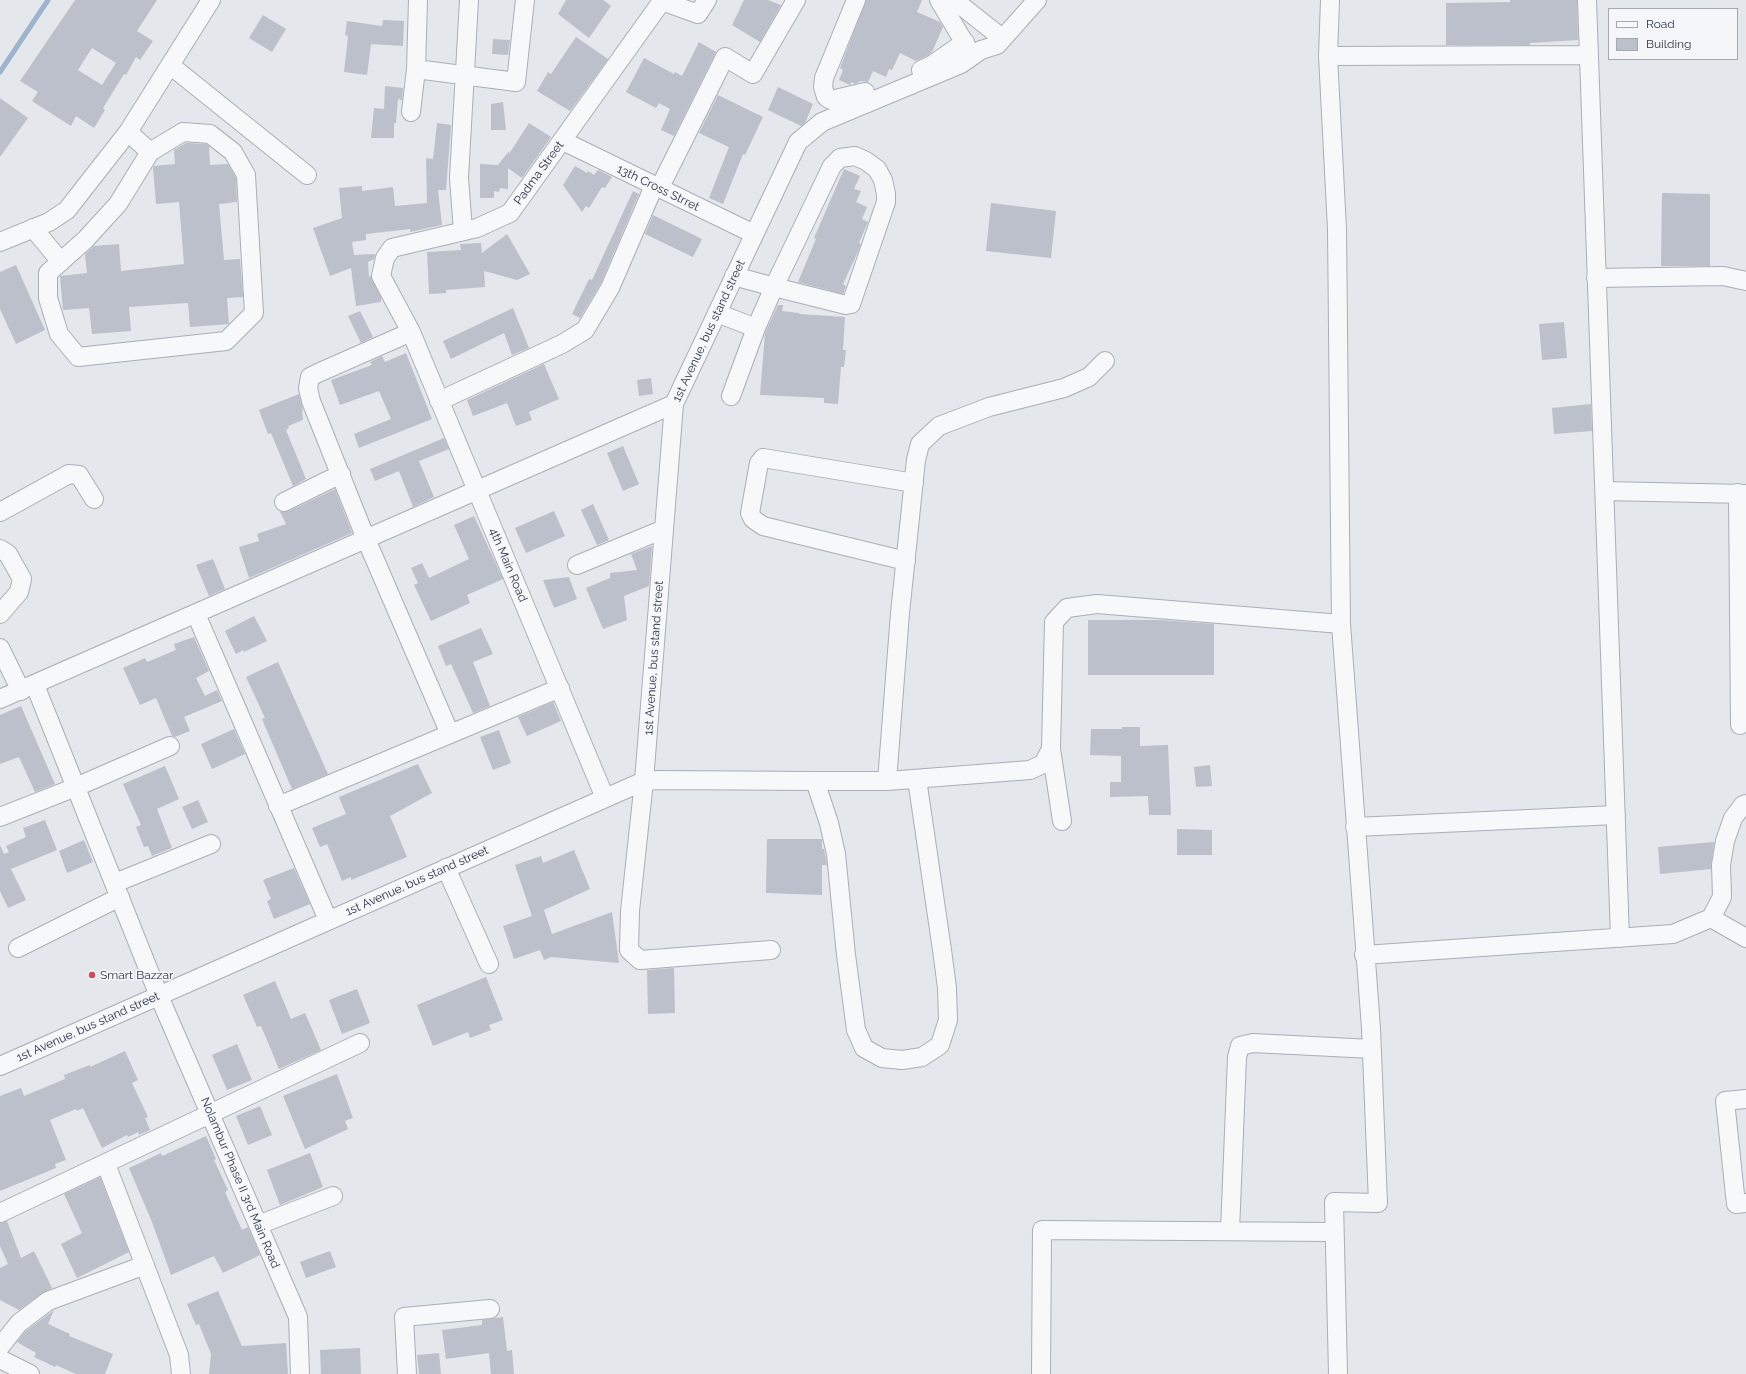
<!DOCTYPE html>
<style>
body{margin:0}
#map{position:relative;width:1746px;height:1374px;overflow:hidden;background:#e4e7ec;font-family:Raleway,sans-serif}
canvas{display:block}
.legend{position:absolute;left:1608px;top:8px;width:130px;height:52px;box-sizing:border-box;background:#f4f6f9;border:1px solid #a4a8b1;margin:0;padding:5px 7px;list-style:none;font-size:12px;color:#2b3445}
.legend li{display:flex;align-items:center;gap:8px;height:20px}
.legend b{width:20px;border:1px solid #a4a8b1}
</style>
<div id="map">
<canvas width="1746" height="1374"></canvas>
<ul class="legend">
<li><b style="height:5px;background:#f7f8fa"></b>Road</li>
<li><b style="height:11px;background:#bbc0ca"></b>Building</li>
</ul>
</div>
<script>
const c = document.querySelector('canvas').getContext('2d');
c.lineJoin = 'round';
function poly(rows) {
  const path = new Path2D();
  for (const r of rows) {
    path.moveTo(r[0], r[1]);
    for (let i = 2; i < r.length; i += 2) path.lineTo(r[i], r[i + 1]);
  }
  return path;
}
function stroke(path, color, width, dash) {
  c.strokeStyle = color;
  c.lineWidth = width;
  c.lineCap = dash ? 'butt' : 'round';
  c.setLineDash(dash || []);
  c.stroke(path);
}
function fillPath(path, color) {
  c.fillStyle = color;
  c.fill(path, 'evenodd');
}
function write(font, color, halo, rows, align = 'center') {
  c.font = font + ' Raleway,sans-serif';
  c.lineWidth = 3;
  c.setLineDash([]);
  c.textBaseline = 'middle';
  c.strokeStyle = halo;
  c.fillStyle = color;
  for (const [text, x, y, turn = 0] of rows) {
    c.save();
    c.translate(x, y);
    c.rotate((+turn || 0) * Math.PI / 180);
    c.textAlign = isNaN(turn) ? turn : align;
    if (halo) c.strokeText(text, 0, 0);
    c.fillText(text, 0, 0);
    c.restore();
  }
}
stroke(poly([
 [0,72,48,0]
]), '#9fb4cc', 5);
fillPath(poly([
 [75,0,157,0,137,31,153,41,140,60,136,57,126,75,124,74,103,108,105,110,94,128,76,116,71,126,32,101,38,92,20,81],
 [92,48,116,63,102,85,78,70],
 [566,0,603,0,611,6,589,38,558,14],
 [744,0,768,0,781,5,760,42,732,25],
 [866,0,922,0,917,12,940,22,943,27,932,52,927,56,916,61,900,53,892,70,889,69,886,77,873,71,868,82,861,81,855,84,852,82,850,85,839,80,843,70,840,68],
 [1510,0,1577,0,1578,40,1530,43,1530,45,1446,45,1446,3,1510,2],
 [263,15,286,29,272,52,249,38],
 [383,20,404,21,403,46,371,44,367,75,344,72,348,36,345,35,347,21,382,26],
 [576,37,608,59,570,111,537,91,548,72,551,74],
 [493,39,510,40,508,55,492,54],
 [699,42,716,52,674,136,661,130,670,109,659,103,656,108,626,92,644,58,674,74,675,72,682,76],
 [385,86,403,88,402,100,398,99,396,123,394,123,394,138,371,138,374,108,384,109],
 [778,87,813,104,805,123,801,126,768,110],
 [718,95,763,117,745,155,743,154,723,204,709,198,729,147,699,133],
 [0,98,28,118,0,157],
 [503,102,506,130,491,130,491,104],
 [437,123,451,125,446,190,438,190,442,225,410,232,410,229,366,234,366,240,352,242,354,255,375,254,374,259,368,262,369,277,371,276,381,297,381,302,356,306,351,268,330,276,313,228,342,218,339,188,362,186,362,191,393,187,395,206,427,203,426,158,433,159],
 [529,123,551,137,522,178,508,168,508,189,500,188,499,192,494,191,494,198,480,198,480,164,498,165,509,151,509,154],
 [186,143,206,144,209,146,210,165,228,164,236,178,237,202,219,204,224,260,240,259,243,297,227,298,229,324,190,327,188,303,129,307,131,331,92,334,89,308,63,310,60,276,87,273,85,254,94,246,119,244,121,271,184,264,179,202,156,204,153,168,154,166,175,164,174,150],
 [575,166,587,173,588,171,594,175,598,170,612,177,605,188,602,187,589,208,586,206,582,212,563,185],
 [844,169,860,176,854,189,861,191,856,202,867,207,862,219,868,222,859,243,861,244,856,256,843,284,846,286,843,294,798,282,816,239,814,238],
 [633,191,639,194,601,283,580,318,572,314,589,279,592,280],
 [1662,193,1710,194,1710,266,1661,266],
 [991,203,1056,211,1051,258,986,251],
 [653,215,702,239,693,257,645,234],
 [507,234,530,274,517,280,484,271,485,287,446,290,446,293,429,294,427,252,461,250,460,244,481,243,482,253],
 [16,265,45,330,16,344,0,309,0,272],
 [778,305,783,305,782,311,799,313,799,314,845,317,843,350,846,350,844,367,841,367,838,404,824,403,824,398,760,395,765,333],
 [513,308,529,348,512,355,504,333,451,359,443,341],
 [360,311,373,337,361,343,348,316],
 [1564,322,1567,358,1542,360,1539,324],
 [406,353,432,419,359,448,354,434,391,419,379,391,340,405,331,380,372,365,370,362,382,356,385,362],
 [544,364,559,399,529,412,532,420,516,426,507,403,473,416,467,400],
 [651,378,653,394,639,396,637,380],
 [299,394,303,410,302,411,303,420,288,426,289,428,286,430,306,479,293,486,271,433,268,434,259,410],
 [1591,404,1592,431,1554,434,1552,408],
 [444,438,449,449,419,461,434,497,413,507,399,471,375,481,370,469],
 [623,446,639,484,623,491,607,453],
 [335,489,352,533,249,578,239,547,259,541,257,534,286,524,280,512,289,511],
 [593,504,609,540,597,545,581,510],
 [554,511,565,536,526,553,515,528],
 [474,516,503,579,467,595,470,603,431,621,414,585,418,583,411,568,422,563,429,578,469,559,454,525],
 [652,546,649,586,624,596,627,620,603,629,586,588,610,578,610,573,637,570,631,554],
 [213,559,225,589,209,596,196,565],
 [569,577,577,599,554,608,543,580],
 [254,616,267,641,244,652,243,650,236,654,225,631],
 [1088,620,1160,620,1214,624,1214,675,1088,675],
 [481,628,493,654,473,662,490,706,473,713,451,664,446,666,438,646],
 [194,637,209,671,196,678,205,696,217,690,222,701,184,717,190,731,175,737,172,736,156,698,140,705,123,668,145,658,147,662,176,650,174,644],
 [278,662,328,774,292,789,262,719,265,718,246,677],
 [553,702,561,721,527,736,518,717],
 [21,706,55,784,35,792,19,757,0,764,0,715],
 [1122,727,1140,727,1140,746,1168,745,1171,815,1149,815,1148,796,1110,797,1110,782,1121,782,1121,756,1090,755,1091,729,1122,729],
 [234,729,245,754,212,769,201,744],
 [499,730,511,763,493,770,480,737],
 [418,764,432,793,390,816,407,857,351,880,351,877,342,881,327,844,320,847,312,828,346,814,339,797],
 [1210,765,1212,786,1196,787,1194,767],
 [165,766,179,799,157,809,172,848,152,856,148,846,144,847,136,827,141,825,123,784],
 [198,800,208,822,192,829,182,807],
 [45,820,57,850,11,869,26,900,8,908,0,891,0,845,4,854,9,852,6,846,26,837,23,828],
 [1177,829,1212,830,1212,855,1177,855],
 [767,839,822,839,822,849,824,849,827,865,822,865,822,895,766,893],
 [84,840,93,862,67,873,59,851],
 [1714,842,1711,869,1660,874,1658,847],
 [574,850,590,889,544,910,552,934,612,912,619,963,551,957,544,960,540,950,514,959,503,926,532,916,515,865,541,856,543,863],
 [294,868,310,904,274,919,267,901,271,899,263,880],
 [674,968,675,1013,648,1014,647,970],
 [486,977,503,1020,489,1025,491,1030,470,1038,468,1032,433,1046,417,1005],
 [275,981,291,1019,305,1013,321,1050,279,1069,261,1026,257,1027,243,995],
 [357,989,370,1023,342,1034,329,1000],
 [237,1044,252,1080,227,1090,212,1055],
 [125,1051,138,1080,132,1083,148,1117,145,1118,150,1130,139,1135,138,1132,128,1137,127,1135,102,1148,83,1108,77,1111,76,1109,50,1120,66,1160,55,1164,56,1168,0,1191,0,1096,21,1088,24,1096,65,1079,64,1075,90,1065,90,1067],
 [337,1074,353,1118,345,1121,348,1129,305,1149,283,1096],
 [260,1106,272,1135,248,1145,236,1116],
 [206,1136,216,1159,214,1160,228,1190,225,1192,242,1230,248,1227,260,1255,223,1273,214,1256,171,1275,152,1222,129,1168,161,1153,162,1156],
 [310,1153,323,1187,280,1205,267,1170],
 [100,1177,129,1252,77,1278,61,1244,82,1233,64,1194],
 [7,1221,21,1258,34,1251,52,1288,42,1293,19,1310,0,1300,0,1268,8,1264,0,1246,0,1223],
 [330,1251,336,1267,306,1278,300,1262],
 [218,1291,242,1346,286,1343,288,1374,209,1374,211,1354,199,1324,196,1325,187,1304],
 [54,1310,48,1324,70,1334,69,1336,113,1354,105,1374,76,1374,56,1365,55,1367,34,1357,36,1353,17,1342,26,1331],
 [503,1317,507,1351,512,1350,514,1374,491,1374,489,1353,446,1359,442,1330,482,1325,482,1320],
 [360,1348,361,1374,321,1374,320,1350],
 [439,1353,441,1374,419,1374,417,1355]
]), '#bbc0ca');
const minor = poly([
 [856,0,824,78,823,87,826,97,831,100,865,92,868,103],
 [939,0,970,52],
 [954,0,1002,38],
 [1330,0,1328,56,1337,229,1341,624,1371,1028,1378,1203,1334,1202,1338,1374],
 [1587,0,1620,938],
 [1328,56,1588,55],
 [170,65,307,175],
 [416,69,516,82,525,0],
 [921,70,932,65,965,42],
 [411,112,416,69,418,0],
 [128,132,150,152,183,132,210,134,233,152,246,175,254,313,226,341,78,357,59,334,48,298,48,273,85,240,118,204,150,152],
 [563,141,754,234],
 [659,189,725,57,753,74,796,0],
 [33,228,61,262],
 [463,231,459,178,469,0],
 [0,242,49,222,67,210,128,132,211,0],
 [1596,278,1723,276,1746,281],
 [717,313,756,328,774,287,832,166,840,158,855,156,866,161,877,169,883,180,886,194,886,202,851,304,846,305,774,287,734,276],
 [411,332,318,373,310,377,308,388,311,401,366,539,450,734],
 [731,396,756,328],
 [439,401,562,344,585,330,610,288,654,186],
 [1605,491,1746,494],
 [1738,493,1740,725],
 [284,502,341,474],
 [0,512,69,474,79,475,94,499],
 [0,549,8,554,22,579,19,592,0,614],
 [906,561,763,526,753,519,750,513,759,463,763,458,914,483],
 [577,565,664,529],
 [196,614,328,920],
 [0,648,21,691],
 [35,685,159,996,298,1317,300,1374],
 [0,699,674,404],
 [1051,749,1062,821],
 [815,781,887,781,1030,770,1043,764,1051,749,1054,622,1067,608,1097,604,1341,624],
 [887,781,900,613,916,460,920,444,939,426,989,407,1064,388,1089,377,1105,361],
 [605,798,411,332,381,276,385,258,392,248,477,228,510,213,662,1,698,14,707,0],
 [278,806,560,688],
 [0,817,76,787,170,746],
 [1355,827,1616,815],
 [446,868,489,964],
 [115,883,211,844],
 [1711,918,1746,938],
 [18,948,120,897],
 [771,950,640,960,629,950,630,911,644,781,674,404,798,142,822,122,961,64,981,50,997,45,1037,0],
 [1364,955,1673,934,1711,918,1722,897,1721,865,1725,841,1733,818,1743,805,1746,804],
 [0,1066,644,781,659,780,815,781,829,823,836,854,846,955,856,1030,864,1048,882,1058,902,1060,922,1057,940,1045,948,1020,947,988,942,950,917,779],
 [1746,1099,1725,1101,1736,1204,1746,1203],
 [106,1164,179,1355,181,1374],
 [0,1213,360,1043],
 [258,1225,333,1196],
 [1230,1231,1237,1057,1240,1046,1253,1043,1372,1049],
 [0,1347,19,1323,48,1301,145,1265],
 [0,1359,30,1374],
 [407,1374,404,1317,490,1309],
 [1041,1374,1042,1230,1334,1232]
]);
stroke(minor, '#a9aeb7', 20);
stroke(minor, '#f7f8fa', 18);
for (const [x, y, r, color] of [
 [92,975,4,"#d1495b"]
]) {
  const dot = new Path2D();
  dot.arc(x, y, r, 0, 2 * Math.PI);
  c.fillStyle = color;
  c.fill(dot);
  stroke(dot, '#f4f6f9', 1.5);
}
write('12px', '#2b3445', '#f4f6f9', [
 ["Padma Street",539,173,-54],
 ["13th Cross Strret",658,188,26],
 ["1st Avenue, bus stand street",709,331,-65],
 ["4th Main Road",508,565,67],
 ["1st Avenue, bus stand street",654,658,-86],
 ["1st Avenue, bus stand street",417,881,-24],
 ["1st Avenue, bus stand street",88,1027,-24],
 ["Nolambur Phase II 3rd Main Road",240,1183,67]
]);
write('12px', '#2b3445', '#f4f6f9', [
 ["Smart Bazzar",100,975]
], 'left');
</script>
